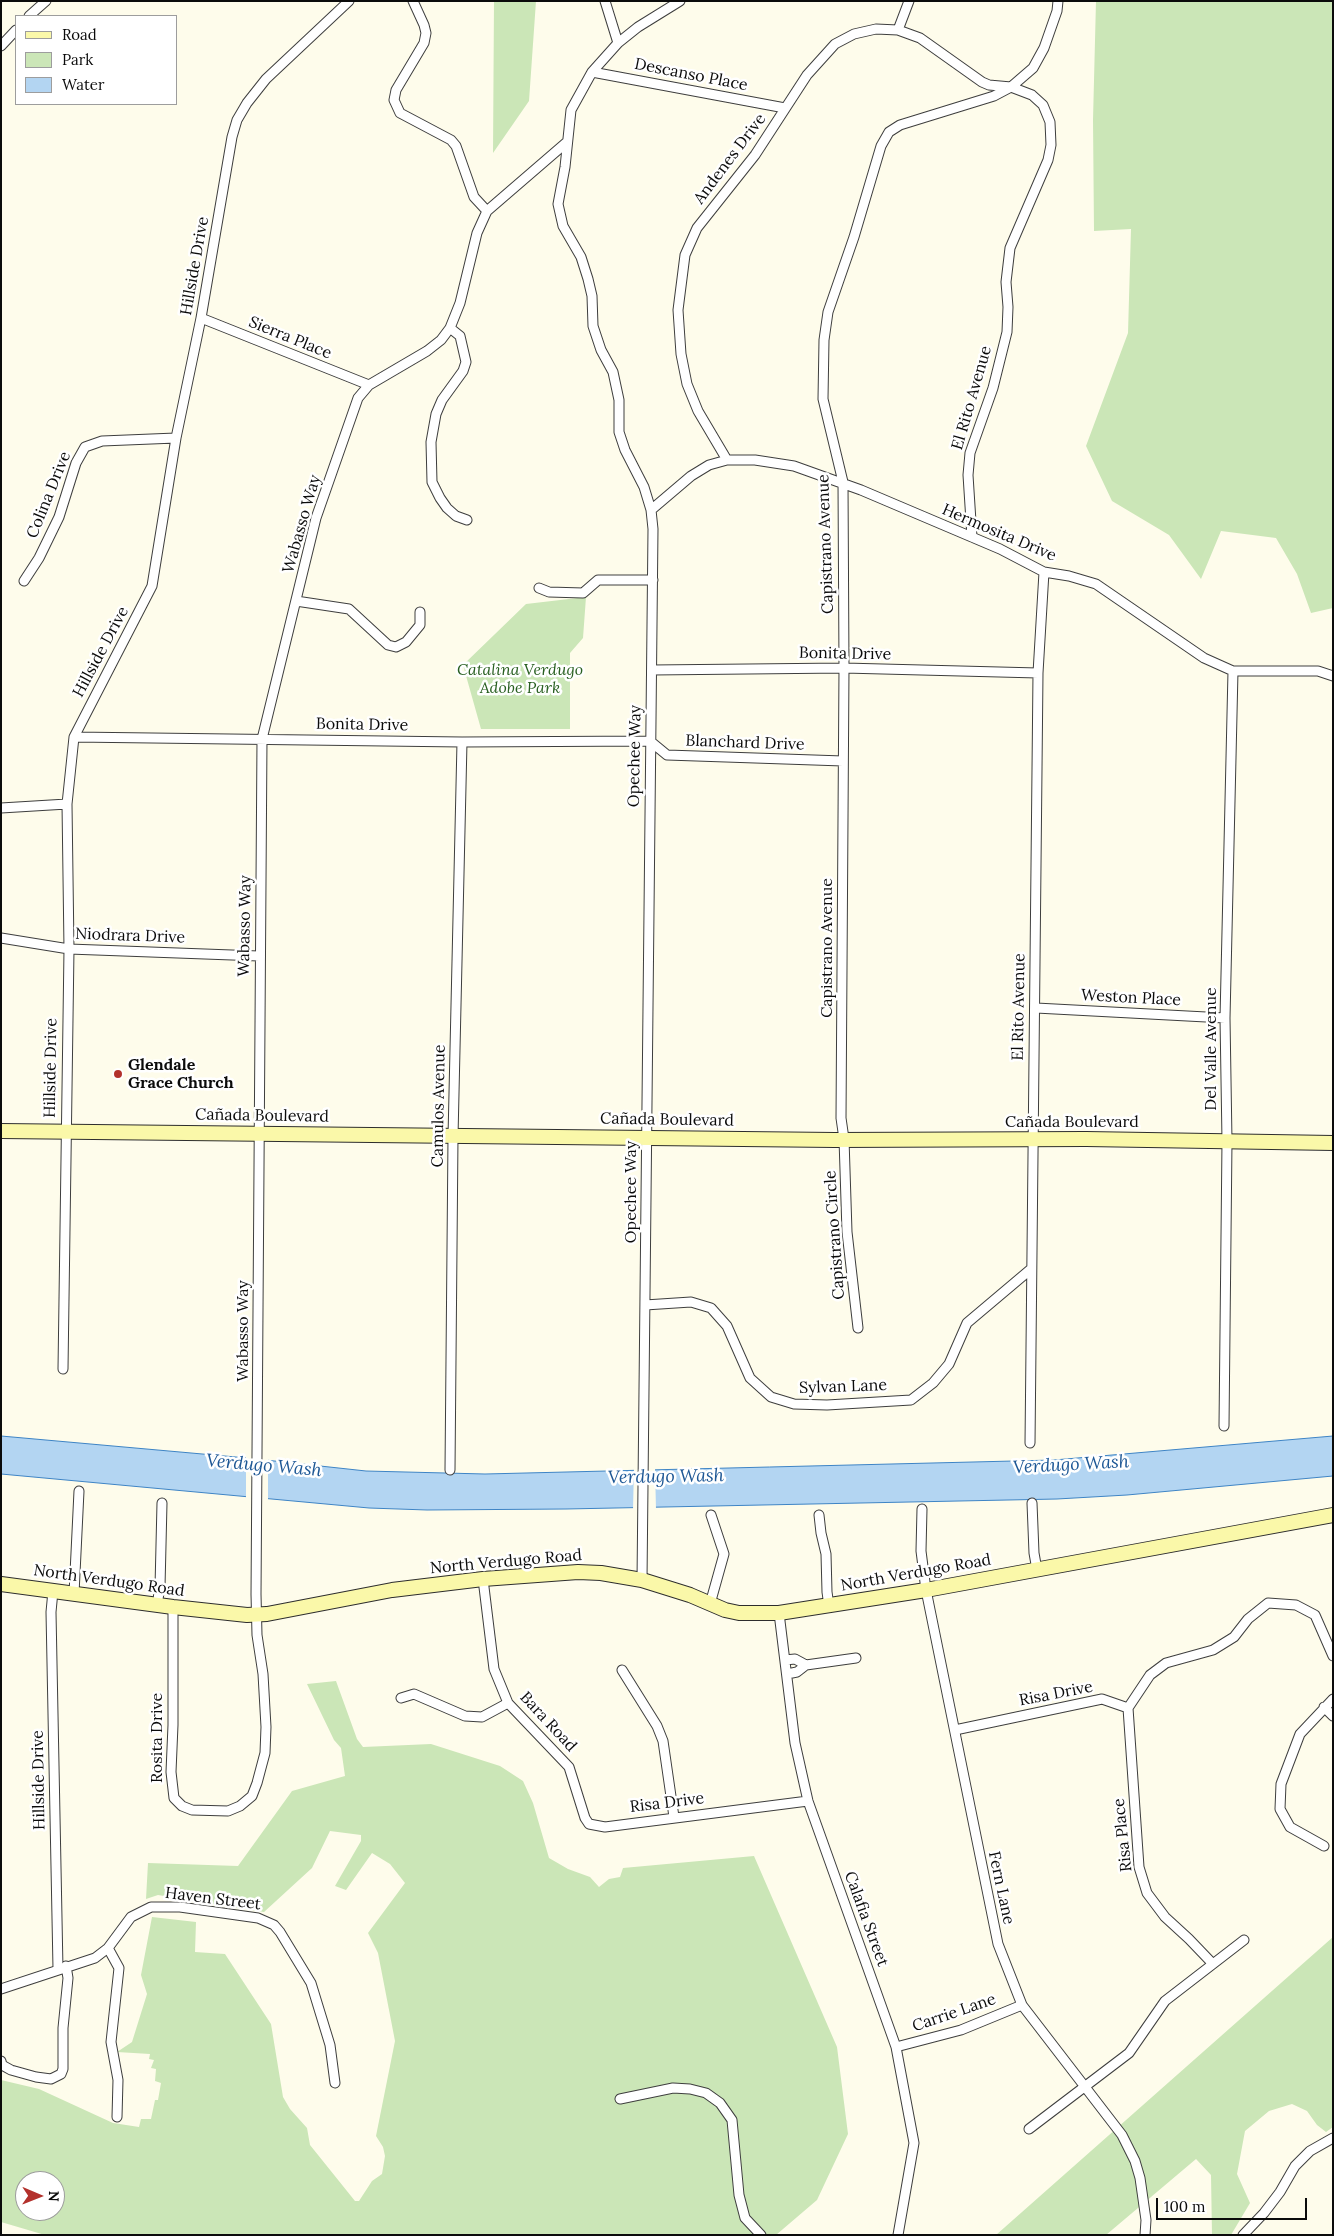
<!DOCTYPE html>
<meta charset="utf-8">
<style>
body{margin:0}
#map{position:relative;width:1334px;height:2236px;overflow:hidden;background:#fefceb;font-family:Lora,serif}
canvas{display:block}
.frame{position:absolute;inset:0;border:2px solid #0b0b0b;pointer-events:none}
.legend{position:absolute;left:15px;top:15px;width:162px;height:90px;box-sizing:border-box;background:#fff;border:1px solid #9d9d9d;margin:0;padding:6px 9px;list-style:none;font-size:15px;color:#0b0b0b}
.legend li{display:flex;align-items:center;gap:10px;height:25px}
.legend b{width:25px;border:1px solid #9d9d9d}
.north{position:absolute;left:15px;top:2171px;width:50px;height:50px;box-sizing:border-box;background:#fff;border:1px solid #9d9d9d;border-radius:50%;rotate:91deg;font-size:14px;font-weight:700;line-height:20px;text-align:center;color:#0b0b0b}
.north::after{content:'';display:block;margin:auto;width:18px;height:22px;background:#b3312c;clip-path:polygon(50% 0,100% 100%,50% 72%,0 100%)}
.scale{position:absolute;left:1156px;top:2198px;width:151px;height:22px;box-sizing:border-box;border:2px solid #0b0b0b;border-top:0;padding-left:6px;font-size:15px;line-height:18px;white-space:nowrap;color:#0b0b0b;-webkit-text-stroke:4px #fff;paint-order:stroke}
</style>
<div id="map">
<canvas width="1334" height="2236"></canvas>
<div class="frame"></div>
<ul class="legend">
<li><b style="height:6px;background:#faf8a9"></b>Road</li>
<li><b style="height:14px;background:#cbe6b7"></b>Park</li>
<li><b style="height:14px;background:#b3d5f2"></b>Water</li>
</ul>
<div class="north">N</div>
<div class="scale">100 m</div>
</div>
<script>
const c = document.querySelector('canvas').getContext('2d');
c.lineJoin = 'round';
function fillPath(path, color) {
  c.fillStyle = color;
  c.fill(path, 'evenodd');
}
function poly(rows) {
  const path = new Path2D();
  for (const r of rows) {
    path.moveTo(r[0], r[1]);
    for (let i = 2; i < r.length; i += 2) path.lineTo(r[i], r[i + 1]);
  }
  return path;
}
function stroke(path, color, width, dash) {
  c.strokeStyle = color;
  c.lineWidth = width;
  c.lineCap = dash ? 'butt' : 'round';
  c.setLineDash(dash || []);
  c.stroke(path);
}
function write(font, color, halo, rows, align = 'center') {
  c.font = font + ' Lora,serif';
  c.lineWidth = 5;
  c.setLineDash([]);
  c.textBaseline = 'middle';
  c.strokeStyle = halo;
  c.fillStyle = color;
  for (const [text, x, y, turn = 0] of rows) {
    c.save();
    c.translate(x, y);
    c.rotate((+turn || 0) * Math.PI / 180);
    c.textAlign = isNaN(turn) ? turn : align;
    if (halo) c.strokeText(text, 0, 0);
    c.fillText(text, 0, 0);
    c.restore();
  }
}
fillPath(poly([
 [494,1,536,1,529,101,493,153],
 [1096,1,1333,1,1333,608,1311,613,1297,574,1276,538,1221,531,1201,579,1169,535,1112,501,1086,446,1128,333,1131,229,1094,231,1093,120],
 [586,597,583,638,570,653,570,729,481,729,463,665,526,604],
 [336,1681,357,1739,363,1747,431,1744,500,1766,523,1781,533,1803,549,1858,568,1869,590,1877,599,1887,609,1879,620,1877,623,1868,754,1856,837,2047,848,2134,817,2200,776,2235,45,2235,1,2222,1,2080,39,2089,113,2123,139,2127,141,2119,151,2119,155,2100,158,2100,161,2083,155,2081,156,2069,151,2068,154,2060,149,2059,150,2054,117,2052,132,2042,147,1994,141,1975,152,1917,196,1922,195,1952,225,1954,271,2024,283,2097,290,2109,307,2128,310,2145,355,2201,359,2201,372,2181,382,2174,385,2156,383,2147,376,2136,395,2041,378,1953,368,1933,405,1883,390,1864,372,1853,346,1890,335,1886,361,1841,361,1835,330,1831,312,1868,264,1912,158,1895,146,1899,148,1863,238,1866,292,1791,345,1776,341,1748,334,1740,307,1684],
 [25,2181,55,2181,55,2211,25,2211],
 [1333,1937,1333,2127,1326,2132,1317,2125,1307,2111,1292,2104,1269,2111,1245,2131,1237,2174,1250,2203,1231,2235,1212,2235,1211,2175,1196,2159,1106,2235,996,2235]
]), '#cbe6b7');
const water = poly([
 [1,1436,247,1458,366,1471,485,1474,1054,1460,1333,1436,1333,1476,1127,1495,1057,1499,566,1509,427,1510,369,1508,1,1474,1,1436]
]);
fillPath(water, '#b3d5f2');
stroke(water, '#3e84c5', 1);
fillPath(poly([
 [246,1455,268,1458,268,1500,246,1498],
 [634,1468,655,1468,656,1510,633,1510]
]), '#fefceb');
const street = poly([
 [413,1,424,25,426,33,424,43,396,90,394,100,400,113,451,140,456,146,474,197,487,211],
 [605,1,618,43],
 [29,16,46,1],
 [898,30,909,1],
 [1,46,16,30],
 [592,72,785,108],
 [201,318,369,385],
 [450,328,460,336,466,362,463,371,442,400,436,414,431,442,432,482,440,498,447,508,456,516,467,520],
 [727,460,698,411,687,384,681,354,678,310,685,255,697,228,755,155,807,75,835,44,854,34,876,29,898,30,920,38,982,82,989,85,1011,87,1032,95,1043,105,1050,122,1051,145,1048,160,1010,248,1006,282,1008,307,1007,332,993,388,970,453,968,475,972,537],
 [651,510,691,476,709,465,727,460,755,460,794,466,861,490,1000,549,1044,572,1069,576,1096,584,1204,658,1233,671,1318,671,1333,676],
 [24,581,39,558,59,517,76,463,85,447,102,441,176,438],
 [539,588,549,592,583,593,598,580,653,580],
 [296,601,349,609,388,645,396,647,406,642,420,625,420,612],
 [652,670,844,668,1038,673],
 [74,737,462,742,650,741,667,755,843,761],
 [1,808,67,804],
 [1,938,69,949,259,956],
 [1036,1008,1225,1018],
 [645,1305,691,1302,711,1308,727,1326,750,1378,771,1397,794,1404,827,1405,911,1400,933,1383,949,1364,967,1323,1031,1269],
 [858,1328,847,1232,844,1139,841,1118,844,668,843,482,823,399,824,340,828,312,854,237,881,146,889,132,900,125,994,96,1011,87,1033,68,1044,48,1057,11,1058,1],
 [63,1369,69,949,67,804,74,737,152,586,176,438,201,318,232,137,237,120,247,103,266,79,349,1],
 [1224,1426,1227,1141,1225,1018,1233,671],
 [1030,1443,1038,673,1044,572],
 [450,1470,453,1137,462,742],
 [1032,1503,1034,1553,1037,1570],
 [922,1509,921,1551,926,1590,998,1944,1022,2005,1122,2135,1135,2161,1140,2178,1146,2220,1145,2235],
 [819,1515,821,1533,826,1554,827,1592,829,1606],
 [483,1579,494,1669,508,1703,569,1767,585,1818,589,1824,605,1827,808,1801],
 [642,1580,653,529,651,510,644,487,625,450,619,432,619,400,613,372,601,350,593,326,592,296,588,279,581,257,563,226,558,204,565,167,571,110,592,72,618,43,638,27,680,1],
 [53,1591,51,1612,58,1969],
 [74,1594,79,1491],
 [710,1604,724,1554,711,1515],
 [157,1605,160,1587,162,1503],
 [173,1607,173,1725,171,1772,174,1798,182,1806,192,1810,228,1811,240,1806,252,1796,257,1783,265,1753,266,1727,263,1674,257,1635,256,1594,262,739,316,518,358,398,369,385,427,351,441,340,450,328,460,303,477,233,487,211,567,142],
 [779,1613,795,1743,808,1801,896,2047,914,2143,898,2235],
 [785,1660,795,1659,806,1665,856,1658],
 [622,1670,657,1726,663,1741,674,1817],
 [787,1674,797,1672,806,1665],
 [401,1698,414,1694,465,1716,482,1717,508,1703],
 [1324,1707,1333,1716],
 [1128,1708,1139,1867,1147,1893,1165,1917,1189,1939,1212,1963],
 [1128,1708,1150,1675,1166,1663,1213,1650,1234,1637,1248,1619,1268,1603,1296,1605,1315,1615,1333,1656],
 [955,1730,1102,1699,1128,1708],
 [1324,1846,1290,1827,1280,1809,1281,1784,1300,1734,1333,1699],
 [108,1948,119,1968,111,2042,118,2080,117,2117],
 [1,1989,95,1958,108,1948,131,1917,151,1907,180,1907,258,1918,274,1925,280,1932,311,1983,330,2045,335,2083],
 [896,2047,961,2030,1022,2005],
 [1,2061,2,2065,11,2070,36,2077,51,2079,61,2074,63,2069,63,2028,68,1978,66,1966],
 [620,2099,673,2088,690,2089,706,2093,720,2103,732,2120,739,2195,745,2218,761,2235],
 [1029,2129,1129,2053,1165,2001,1244,1940],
 [1243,2235,1264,2213,1280,2192,1295,2166,1310,2151,1333,2138]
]);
const secondary = poly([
 [1,1131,835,1140,1086,1139,1333,1143],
 [1,1584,173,1607,247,1615,267,1614,392,1590,483,1579,578,1572,601,1573,642,1580,690,1595,725,1610,739,1613,779,1613,926,1590,1333,1515]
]);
stroke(street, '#3e3e3e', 11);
stroke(secondary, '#2d2d2d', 16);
stroke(street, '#fff', 9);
stroke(secondary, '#faf8a9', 14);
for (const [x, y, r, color] of [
 [118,1074,5,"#b3312c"]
]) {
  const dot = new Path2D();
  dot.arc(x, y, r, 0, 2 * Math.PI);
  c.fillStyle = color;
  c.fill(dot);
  stroke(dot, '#fff', 2);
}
write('16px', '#0b0b0b', '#fff', [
 ["Descanso Place",691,75,11],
 ["Andenes Drive",730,159,-53],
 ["Hillside Drive",195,266,-80],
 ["Sierra Place",290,338,22],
 ["El Rito Avenue",972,398,-74],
 ["Colina Drive",49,495,-68],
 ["Wabasso Way",302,524,-74],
 ["Hermosita Drive",999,533,23],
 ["Capistrano Avenue",826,544,-92],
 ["Hillside Drive",101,652,-62],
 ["Bonita Drive",845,654,1],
 ["Bonita Drive",362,725,1],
 ["Blanchard Drive",745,743,2],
 ["Opechee Way",635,756,-89],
 ["Wabasso Way",245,926,-89],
 ["Niodrara Drive",130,936,2],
 ["Capistrano Avenue",827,948,-90],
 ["Weston Place",1131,998,3],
 ["El Rito Avenue",1019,1007,-89],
 ["Del Valle Avenue",1211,1049,-90],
 ["Hillside Drive",51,1068,-89],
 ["Camulos Avenue",439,1106,-89],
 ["Cañada Boulevard",262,1116,1],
 ["Cañada Boulevard",667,1120,1],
 ["Cañada Boulevard",1072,1122],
 ["Opechee Way",631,1192,-90],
 ["Capistrano Circle",835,1235,-94],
 ["Wabasso Way",243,1331,-90],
 ["Sylvan Lane",843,1387,-2],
 ["North Verdugo Road",506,1562,-5],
 ["North Verdugo Road",916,1573,-10],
 ["North Verdugo Road",109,1581,8],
 ["Risa Drive",1056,1694,-11],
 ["Bara Road",548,1722,47],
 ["Rosita Drive",157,1738,-90],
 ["Hillside Drive",39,1780,-91],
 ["Risa Drive",667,1803,-7],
 ["Risa Place",1123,1835,-96],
 ["Fern Lane",1001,1888,78],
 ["Haven Street",213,1899,7],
 ["Calafia Street",866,1919,70],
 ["Carrie Lane",954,2013,-19]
]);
write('italic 16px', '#285f20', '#fff', [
 ["Catalina Verdugo",520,670],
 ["Adobe Park",520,688]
]);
write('bold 16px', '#0b0b0b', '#fff', [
 ["Glendale",128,1065],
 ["Grace Church",128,1083]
], 'left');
write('italic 18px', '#1d5795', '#fff', [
 ["Verdugo Wash",1071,1465,-3],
 ["Verdugo Wash",264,1466,5],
 ["Verdugo Wash",666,1477,-1]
]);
</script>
